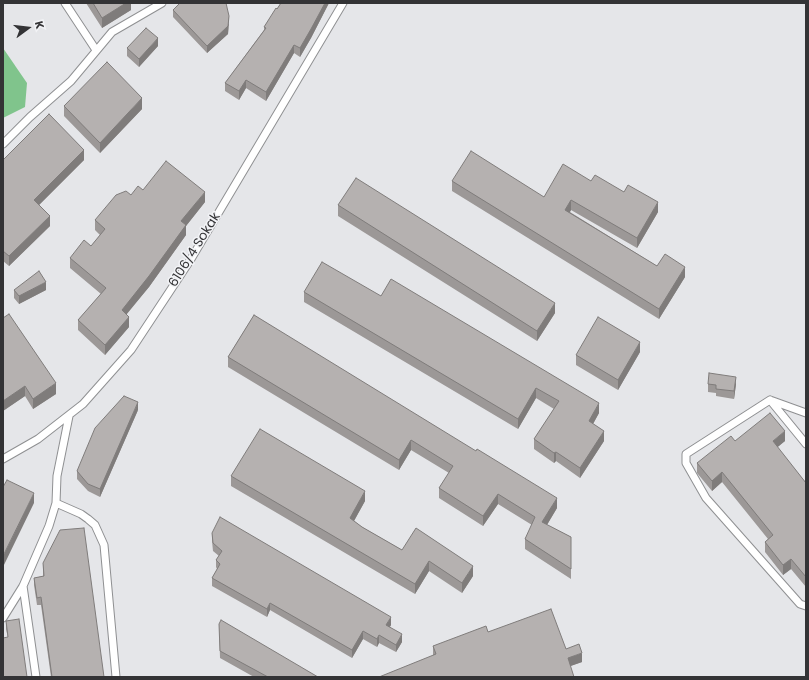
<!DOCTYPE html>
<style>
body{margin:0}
#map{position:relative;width:809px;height:680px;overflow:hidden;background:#e5e6e9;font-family:Poppins,sans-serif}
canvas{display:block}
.frame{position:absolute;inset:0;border:4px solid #333335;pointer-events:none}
.north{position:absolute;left:8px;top:8px;width:40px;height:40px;-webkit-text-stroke:3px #f2f3f6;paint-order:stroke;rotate:75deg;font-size:11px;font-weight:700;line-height:16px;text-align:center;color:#333335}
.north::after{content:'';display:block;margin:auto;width:14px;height:18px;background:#333335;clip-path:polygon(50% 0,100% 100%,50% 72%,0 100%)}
</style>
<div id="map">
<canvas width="809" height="680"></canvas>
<div class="frame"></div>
<div class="north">K</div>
</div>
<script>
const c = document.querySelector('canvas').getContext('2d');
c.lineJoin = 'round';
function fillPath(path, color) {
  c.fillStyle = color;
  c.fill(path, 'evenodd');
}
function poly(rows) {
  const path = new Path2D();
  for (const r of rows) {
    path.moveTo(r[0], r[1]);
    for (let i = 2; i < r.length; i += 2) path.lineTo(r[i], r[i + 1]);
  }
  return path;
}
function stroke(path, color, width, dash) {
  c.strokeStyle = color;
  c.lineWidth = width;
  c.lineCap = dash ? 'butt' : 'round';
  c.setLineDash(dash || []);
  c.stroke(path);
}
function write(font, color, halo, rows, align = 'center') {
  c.font = font + ' Poppins,sans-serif';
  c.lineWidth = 3;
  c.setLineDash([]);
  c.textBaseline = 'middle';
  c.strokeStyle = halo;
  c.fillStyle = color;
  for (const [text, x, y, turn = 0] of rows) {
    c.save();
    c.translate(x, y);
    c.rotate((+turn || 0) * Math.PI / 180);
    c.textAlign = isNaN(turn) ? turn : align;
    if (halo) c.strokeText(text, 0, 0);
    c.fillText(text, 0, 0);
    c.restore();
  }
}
fillPath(poly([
 [3,48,27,83,25,107,3,118]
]), '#80c48c');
const minor = poly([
 [65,3,96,50],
 [3,144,30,117,71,81,112,32,162,3],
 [770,400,806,444],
 [806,413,770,400,686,454,686,463,706,498,800,604,806,606],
 [3,459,38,439,83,404,131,350,191,259,343,3],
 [56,503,81,514,88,519,95,525,104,545,116,677],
 [23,586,36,677],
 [3,618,23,586,49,526,56,503,57,476,69,416]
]);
stroke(minor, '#8f9092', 9);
stroke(minor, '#fff', 7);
fillPath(poly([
 [86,3,131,3,131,10,102,28],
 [281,3,329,3,311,38,300,57,294,53,266,101,246,88,239,100,225,91,225,83,264,30,264,27],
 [173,10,229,24,228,34,207,53,173,17],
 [158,46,139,67,127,56,127,48],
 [64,106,142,109,100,153,64,116],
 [3,160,84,160,39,205,50,226,9,266,3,261],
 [452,181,544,197,591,181,624,192,658,212,637,248,571,210,570,212,657,266,685,277,659,319,452,191],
 [143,190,205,202,186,226,186,235,149,287,126,314,129,327,105,355,78,330,78,320,101,294,70,268,70,258,91,246,100,235,95,230,95,220,131,195],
 [338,205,555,313,537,341,338,216],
 [14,290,46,290,19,304,14,298],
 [304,292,381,296,599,413,593,424,604,441,580,478,556,461,554,463,534,449,534,439,554,409,536,398,518,429,304,302],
 [254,315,557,508,547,525,571,537,571,579,525,549,525,539,532,525,498,504,483,526,439,498,439,488,449,473,411,450,399,470,228,367,228,357],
 [3,318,56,394,33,409,25,396,3,411],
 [640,352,618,390,576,365,576,355],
 [708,384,736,384,734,399,716,396,716,393,708,392],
 [138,410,100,497,88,491,77,479,77,471],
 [735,441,785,441,777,447,806,483,806,587,791,569,783,575,765,552,765,542,768,539,722,482,712,491,697,473,697,463],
 [231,476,365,501,354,521,362,527,402,550,473,576,462,593,429,571,415,594,231,486],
 [212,533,391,625,390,627,402,642,396,652,379,643,377,647,363,639,352,658,270,610,267,617,212,586,212,578,217,569,216,567,216,560,219,556,213,551,212,541],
 [43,563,104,677,51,677,41,605,37,605,34,585,34,578,43,576],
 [6,621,27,677,8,638,6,629],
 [219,624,318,677,254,677,220,658],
 [488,632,566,649,582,662,570,666,433,656,433,646]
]), '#9c9897');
fillPath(poly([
 [126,3,131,3,131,10,102,28,102,18],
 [325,3,329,3,311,38,300,57,300,48],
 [229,16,228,34,207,53,207,46],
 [158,38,158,46,139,67,139,59],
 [294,45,294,53,266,101,266,92],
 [246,80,246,88,239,100,239,91],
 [142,98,142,109,100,153,100,143],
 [84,150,84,160,34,210,34,200],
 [205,192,205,202,186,226,186,235,149,287,122,320,122,310,181,221],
 [571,200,571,210,565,220,565,210],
 [658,202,658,212,637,248,637,238],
 [50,216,50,226,9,266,9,256],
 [685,267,685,277,659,319,659,309],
 [46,282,46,290,19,304,19,296],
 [555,303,555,313,537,341,537,331],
 [129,317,129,327,105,355,105,345],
 [640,342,640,352,618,390,618,380],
 [736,377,736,384,734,399,734,391],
 [56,383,56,394,33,409,33,399],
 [25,386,25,396,3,411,3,401],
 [536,388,536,398,518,429,518,419],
 [138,402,138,410,100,497,100,489],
 [599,403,599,413,589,431,589,421],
 [604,431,604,441,580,478,580,468],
 [785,431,785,441,773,451,773,441],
 [411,440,411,450,399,470,399,460],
 [556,452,556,461,554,463,554,453],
 [722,472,722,482,712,491,712,481],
 [365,491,365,501,350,528,350,518],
 [34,493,34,503,3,567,3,556],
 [498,494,498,504,483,526,483,516],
 [557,498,557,508,542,533,542,522],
 [791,559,791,569,783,575,783,565],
 [429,561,429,571,415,594,415,584],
 [473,566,473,576,462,593,462,583],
 [270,603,270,610,267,617,267,609],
 [391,617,391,625,386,632,386,625],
 [363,631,363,639,352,658,352,650],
 [402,634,402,642,396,652,396,645],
 [379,635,379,643,377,647,377,639],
 [582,653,582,662,568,667,568,658]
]), '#7f7c7b');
const building = poly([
 [93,3,126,3,102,18,93,3],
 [180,3,226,3,229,16,228,26,207,46,173,10,180,3],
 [281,3,325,3,311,29,300,48,294,45,266,92,246,80,239,91,225,83,266,28,264,27,276,8,277,9,281,3],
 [146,28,158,38,139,59,127,48,146,28],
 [107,62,142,98,100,143,64,106,107,62],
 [49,114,84,150,34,200,50,216,9,256,3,251,3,160,49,114],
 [471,151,544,197,563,164,591,181,595,175,624,192,628,185,658,202,637,238,571,200,565,210,657,266,665,254,685,267,659,309,452,181,471,151],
 [166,161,205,192,181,221,186,225,149,276,122,310,129,317,105,345,78,320,106,288,70,258,84,240,91,246,105,229,95,220,116,195,126,191,131,195,138,186,143,190,166,161],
 [356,178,555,303,537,331,338,205,356,178],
 [322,262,381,296,391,279,599,403,589,421,604,431,580,468,556,452,554,453,534,439,559,401,536,388,518,419,304,292,322,262],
 [39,271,46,282,19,296,14,290,39,271],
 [9,314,56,383,33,399,25,386,3,401,3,318,9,314],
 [254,315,476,451,477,449,557,498,542,522,571,537,571,569,525,539,535,517,498,494,483,516,439,488,453,466,411,440,399,460,228,357,254,315],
 [598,317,640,342,618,380,576,355,598,317],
 [709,373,736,377,734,391,716,389,716,385,708,384,709,373],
 [124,396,138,402,100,489,88,484,77,471,95,428,124,396],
 [770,413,785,431,773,441,806,483,806,577,791,559,783,565,765,542,773,535,722,472,712,481,697,463,731,436,735,441,770,413],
 [260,429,365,491,350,518,362,527,402,550,416,528,473,566,462,583,429,561,415,584,231,476,260,429],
 [7,480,34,493,3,556,3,487,7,480],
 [220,517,391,617,386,625,402,634,396,645,379,635,377,639,363,631,352,650,270,603,267,609,212,578,220,564,216,560,222,551,213,543,212,533,220,517],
 [84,528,104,677,52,677,41,597,37,598,34,578,44,576,43,563,60,530,84,528],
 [551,609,566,649,579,644,582,653,568,658,574,677,379,677,436,654,433,646,486,626,488,632,551,609],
 [19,619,27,677,3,677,3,638,8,637,6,621,19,619],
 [221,620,318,677,268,677,220,651,219,624,221,620]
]);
fillPath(building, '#b5b1b0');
stroke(building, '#7f7c7b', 1);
write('13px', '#333335', '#f2f3f6', [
 ["6106/4 Sokak",195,250,-58]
]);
</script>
